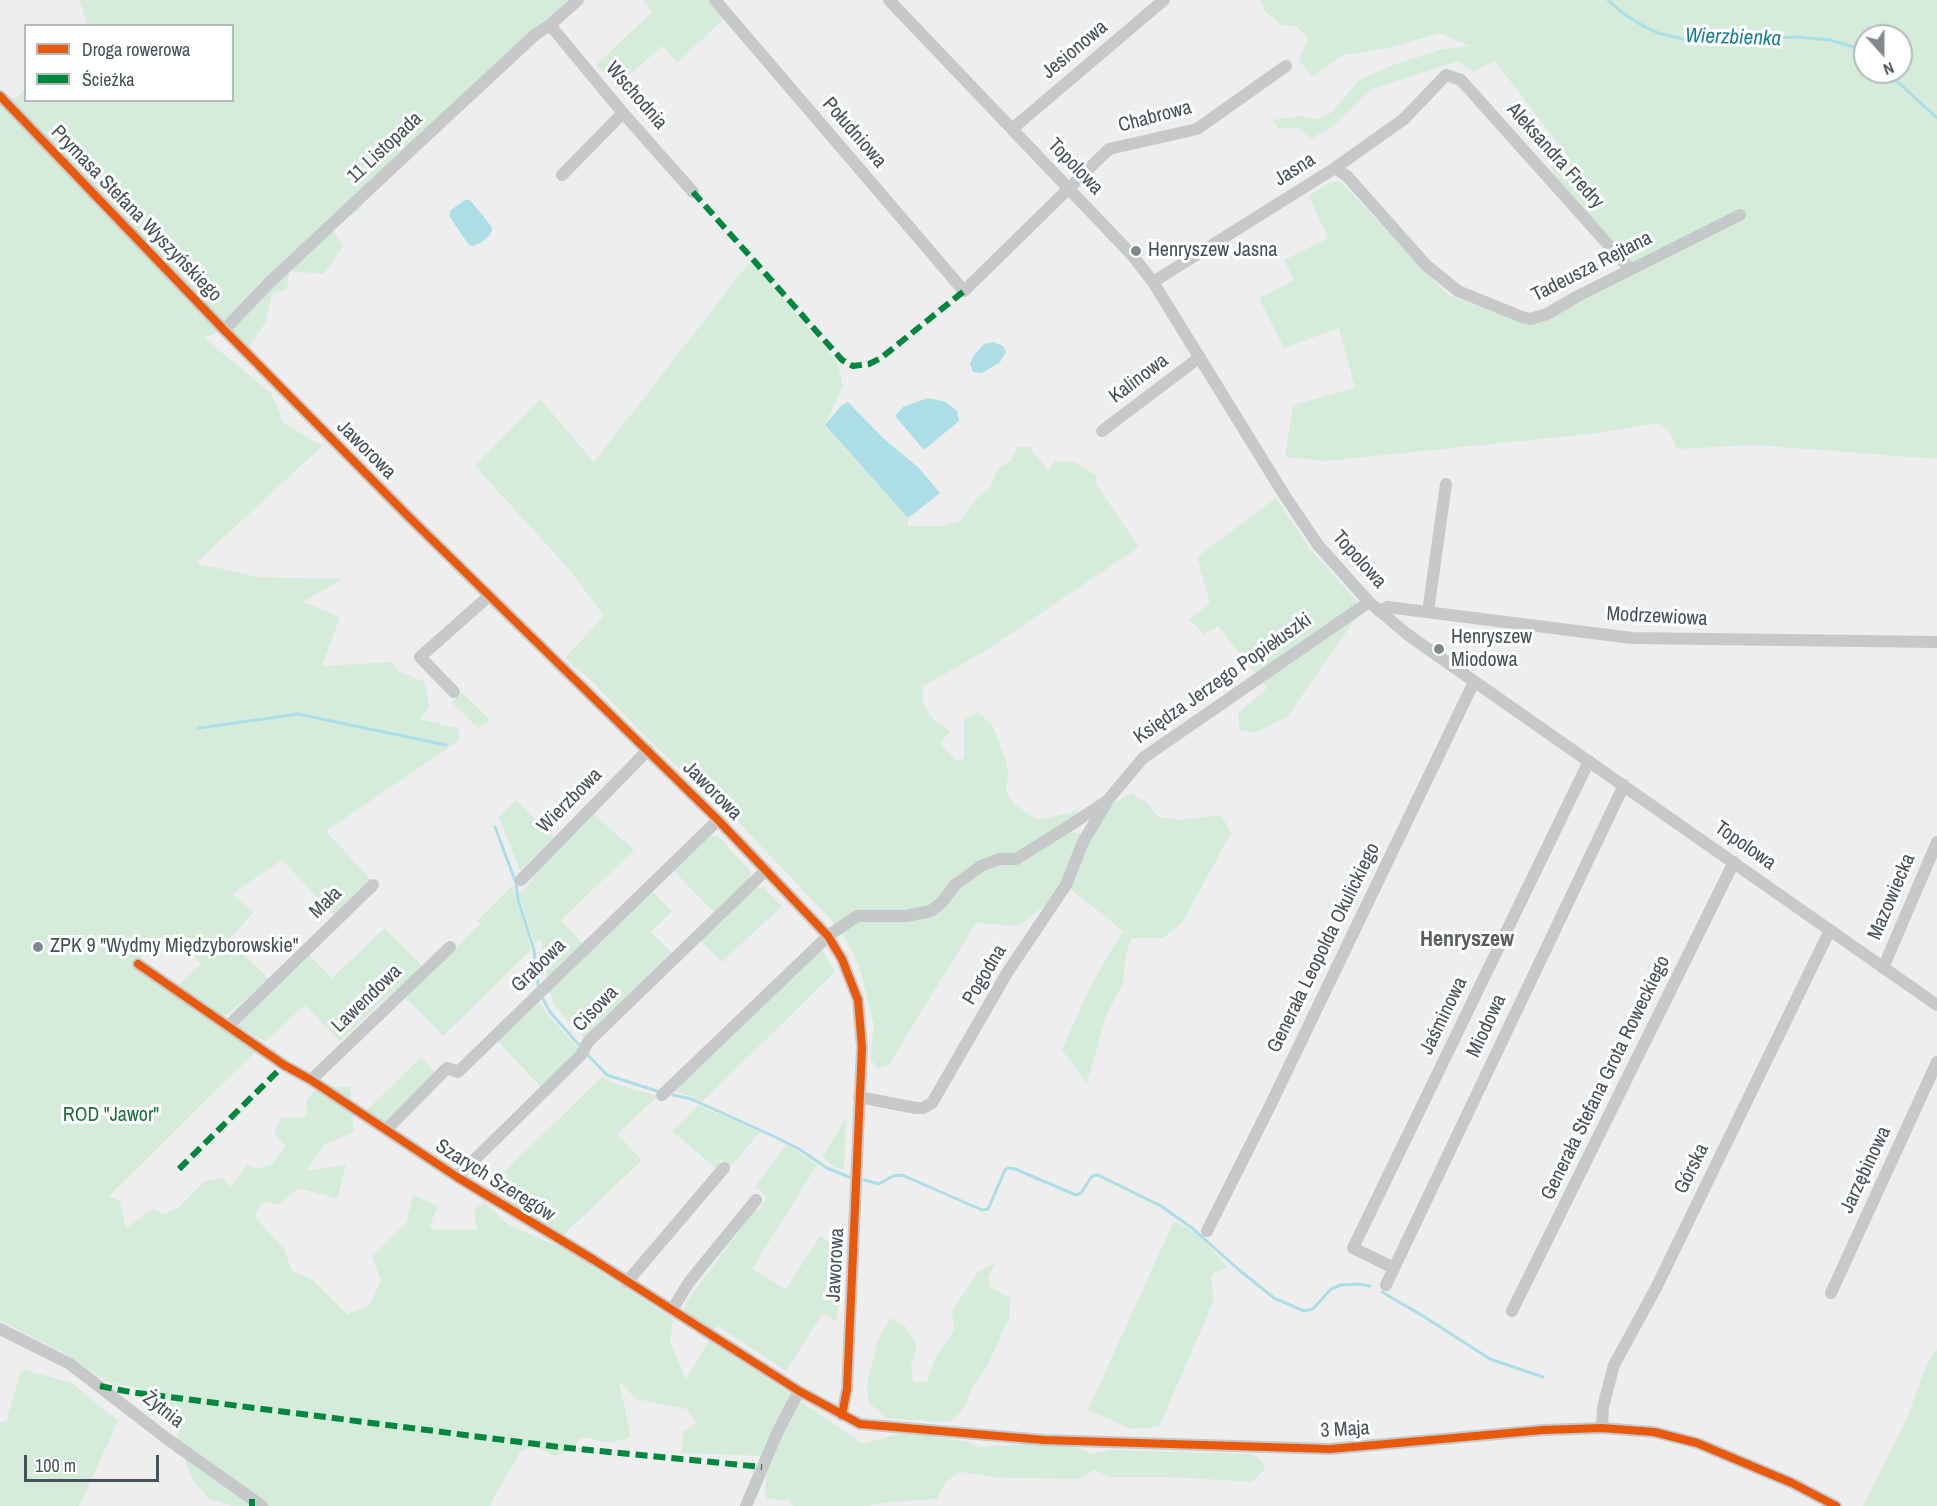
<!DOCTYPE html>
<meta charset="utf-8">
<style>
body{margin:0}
#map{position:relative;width:1937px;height:1506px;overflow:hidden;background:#efeeee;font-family:"Archivo Narrow",sans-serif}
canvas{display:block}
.legend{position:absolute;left:24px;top:24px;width:210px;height:78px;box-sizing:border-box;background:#fff;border:2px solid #b5babc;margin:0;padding:8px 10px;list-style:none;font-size:18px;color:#475258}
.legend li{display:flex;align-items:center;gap:12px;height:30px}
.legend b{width:30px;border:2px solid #b5babc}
.north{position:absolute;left:1853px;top:24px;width:60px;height:60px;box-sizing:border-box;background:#fff;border:2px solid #b5babc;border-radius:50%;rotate:159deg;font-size:16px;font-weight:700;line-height:24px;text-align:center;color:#475258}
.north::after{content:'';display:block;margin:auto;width:21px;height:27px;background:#82898c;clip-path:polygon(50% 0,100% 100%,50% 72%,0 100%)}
.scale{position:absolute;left:24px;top:1455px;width:135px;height:27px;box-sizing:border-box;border:3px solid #475258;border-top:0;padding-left:8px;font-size:18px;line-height:21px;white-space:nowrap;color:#475258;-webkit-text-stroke:4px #fff;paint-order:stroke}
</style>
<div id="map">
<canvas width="1937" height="1506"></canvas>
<ul class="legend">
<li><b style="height:8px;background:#e8590c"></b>Droga rowerowa</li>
<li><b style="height:8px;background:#00873e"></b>Ścieżka</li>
</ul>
<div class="north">N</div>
<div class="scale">100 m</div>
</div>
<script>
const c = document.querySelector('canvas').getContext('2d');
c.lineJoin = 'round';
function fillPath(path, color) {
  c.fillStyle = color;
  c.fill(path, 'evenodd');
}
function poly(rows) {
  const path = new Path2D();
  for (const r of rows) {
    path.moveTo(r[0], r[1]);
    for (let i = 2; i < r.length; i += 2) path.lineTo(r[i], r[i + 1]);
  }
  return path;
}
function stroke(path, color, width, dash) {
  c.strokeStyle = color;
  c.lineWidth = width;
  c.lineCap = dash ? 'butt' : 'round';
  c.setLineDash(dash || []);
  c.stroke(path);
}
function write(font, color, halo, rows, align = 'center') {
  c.font = font + ' "Archivo Narrow",sans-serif';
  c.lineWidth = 6;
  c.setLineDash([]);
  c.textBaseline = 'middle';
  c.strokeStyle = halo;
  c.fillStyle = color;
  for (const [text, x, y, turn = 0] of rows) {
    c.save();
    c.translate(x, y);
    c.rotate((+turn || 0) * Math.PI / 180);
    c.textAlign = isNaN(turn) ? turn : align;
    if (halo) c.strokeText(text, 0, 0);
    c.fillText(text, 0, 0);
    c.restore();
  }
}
fillPath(poly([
 [80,0,570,0,391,162,359,210,332,228,343,246,324,274,289,271,287,289,272,294,266,322,249,346,218,332,204,338,271,393,283,422,322,446,196,563,257,577,343,579,303,602,340,617,322,666,392,662,398,671,425,682,429,707,420,719,458,728,460,740,326,831,371,880,335,916,282,860,232,894,254,912,228,940,269,979,227,1015,222,1015,177,986,201,964,175,933,138,958,256,1051,109,1196,120,1201,126,1228,153,1209,164,1214,178,1208,203,1182,223,1178,231,1188,247,1165,258,1169,272,1164,286,1146,274,1133,281,1118,306,1117,307,1099,319,1086,350,1087,354,1132,325,1144,306,1171,346,1165,337,1199,299,1188,279,1204,262,1202,255,1217,284,1249,292,1271,313,1280,347,1314,370,1305,381,1280,372,1257,406,1223,413,1195,438,1206,429,1227,434,1229,477,1230,474,1210,484,1202,510,1226,563,1248,673,1319,670,1342,686,1379,709,1341,735,1357,863,1444,905,1432,969,1442,978,1447,1029,1444,1072,1445,1093,1454,1112,1450,1251,1454,1262,1461,1265,1469,1252,1482,1172,1477,1111,1477,1094,1470,1080,1479,1004,1478,960,1472,946,1482,937,1499,888,1502,868,1506,793,1506,789,1500,767,1499,765,1492,768,1464,761,1456,682,1453,683,1432,696,1423,687,1409,636,1399,619,1381,631,1437,610,1443,582,1437,570,1450,555,1456,535,1446,520,1452,492,1501,491,1506,232,1506,209,1499,193,1480,184,1457,174,1453,180,1425,148,1414,146,1394,139,1388,105,1381,63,1353,0,1321,0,100,17,98,25,88,26,100,232,100,232,26,87,25],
 [642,0,718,0,729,14,677,63,662,46,617,86,596,65,652,12],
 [1260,0,1937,0,1937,459,1754,445,1677,449,1670,433,1660,423,1590,434,1325,461,1285,457,1293,405,1355,388,1339,328,1284,348,1259,298,1294,280,1284,260,1328,238,1309,196,1327,184,1340,181,1448,295,1523,323,1628,273,1556,186,1552,166,1569,158,1495,61,1473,72,1458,61,1372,89,1333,126,1311,139,1297,127,1279,129,1272,120,1299,116,1317,119,1332,112,1358,81,1390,66,1443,49,1470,46,1439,33,1389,48,1343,55,1312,77,1299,60,1308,38,1296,26,1281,25,1265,11],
 [1865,36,1901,36,1901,72,1865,72],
 [752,263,837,361,843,386,825,426,908,518,908,526,943,526,960,521,974,501,990,488,998,468,1011,461,1017,447,1029,447,1048,470,1055,461,1076,462,1097,476,1096,484,1139,547,982,653,923,686,923,704,933,719,950,731,940,744,957,761,964,758,964,720,978,712,993,726,1006,760,1008,774,1006,791,1014,804,1038,820,1076,811,1078,817,1066,832,1087,834,1112,804,1131,793,1147,803,1159,817,1180,820,1221,815,1231,833,1182,923,1163,938,1132,938,1126,953,1123,984,1106,1015,1087,1084,1062,1050,1090,987,1123,931,1068,887,1019,926,976,923,888,1066,877,1069,870,1057,874,1025,861,973,851,948,833,922,741,825,651,742,593,682,565,658,604,616,568,568,475,466,540,399,594,462,748,264],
 [1276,498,1311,550,1363,608,1287,717,1257,732,1240,731,1238,713,1267,688,1218,626,1204,634,1189,619,1210,604,1197,557],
 [462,693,490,720,478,728,451,702],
 [516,800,554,838,520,871,499,817],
 [594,814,634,850,561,920,583,944,547,978,541,939,535,944,519,894,531,882,534,874],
 [707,835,718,836,750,871,750,880,716,915,672,869],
 [513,885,531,950,443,1036,406,998,480,924,478,920],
 [754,887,764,888,782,906,722,962,700,940],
 [651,890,672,911,651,932,674,955,587,1037,583,1037,554,1005,549,988],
 [385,928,423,967,377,1006,340,1042,305,1005,265,1042,237,1025,308,954,332,978],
 [822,949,835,972,702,1102,688,1095,672,1091],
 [538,999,547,1014,580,1050,542,1088,495,1039],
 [421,1057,436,1073,387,1124,366,1111],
 [602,1077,621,1086,658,1096,617,1134,642,1160,561,1237,486,1189],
 [698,1105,760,1132,730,1167,721,1159,718,1170,672,1131],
 [846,1118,844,1170,834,1167,823,1156],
 [787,1144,817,1165,752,1269,786,1289,820,1236,840,1249,837,1322,823,1313,786,1371,718,1326,714,1330,685,1312,685,1304,754,1211,759,1210,767,1198,755,1187],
 [1174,1221,1199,1235,1228,1268,1215,1272,1211,1279,1214,1300,1159,1427,1131,1429,1088,1410],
 [997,1262,988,1277,990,1287,1010,1298,1010,1316,989,1362,973,1387,963,1410,950,1421,938,1422,887,1418,869,1403,867,1384,877,1342,890,1318,905,1326,917,1345,911,1366,914,1382,927,1382,935,1358,954,1330,952,1311,978,1272],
 [1937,1348,1937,1506,1863,1506,1906,1421,1927,1363],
 [21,1369,72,1383,118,1421,79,1506,0,1506,0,1423,7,1420]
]), '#d5ecdb');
fillPath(poly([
 [465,200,470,200,491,226,492,230,490,235,480,243,473,246,469,245,449,216,451,210],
 [993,342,1003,346,1006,352,1000,362,982,373,973,372,970,364,974,355,984,344],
 [928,398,946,402,957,411,959,421,924,450,895,416,903,407],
 [848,402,884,439,919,468,940,493,908,518,825,425,841,406]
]), '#acdee6');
stroke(poly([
 [1608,0,1624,14,1645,27,1658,33,1683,39,1706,40,1798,37,1830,40,1857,48,1865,54],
 [1887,72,1937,118],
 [199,728,298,714,446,745],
 [495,827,516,883,518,899,534,950,538,985],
 [542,997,550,1012,579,1045],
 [588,1055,607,1075,657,1091],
 [673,1095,691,1099,771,1135,799,1149,827,1168,849,1177],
 [864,1180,879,1184,893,1176,902,1175,982,1210,988,1209,1005,1170,1008,1168,1015,1169,1076,1195,1081,1193,1092,1176,1098,1175,1161,1206,1192,1228,1238,1269,1274,1298,1304,1311,1313,1309,1331,1289,1341,1285,1359,1284,1370,1286],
 [1382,1292,1423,1316,1490,1359,1543,1377]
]), '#acdee6', 3);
stroke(poly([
 [715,0,964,291,1109,149,1197,129,1286,66],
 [889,0,1132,255,1153,282,1283,493,1318,545,1369,602,1407,634,1438,656,1937,1005],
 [550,25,623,113,693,192],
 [0,96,224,330,409,517,718,820,828,936,842,959,858,1000,862,1047,847,1389,842,1415],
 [1012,129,1164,0],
 [1335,168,1347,176,1426,265,1458,291,1522,317,1530,319,1547,314,1576,297,1740,215],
 [562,175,623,113],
 [1153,282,1335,168,1404,119,1446,75,1461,80,1630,269],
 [224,330,270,282,425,137,536,34,550,25,578,0],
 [1102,431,1200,357],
 [1379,611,1387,607,1632,638,1937,642],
 [1428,612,1446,484],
 [454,692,420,657,489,596],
 [521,880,648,750],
 [138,964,284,1065,311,1080,457,1177,594,1260,799,1391,860,1424,1044,1440,1330,1449,1543,1430,1602,1428,1654,1432,1697,1443,1792,1483,1836,1506],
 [1883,968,1937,842],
 [229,1025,373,885],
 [311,1080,450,947],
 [662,1095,828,936,857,916,906,916,931,911,942,902,955,885,981,866,999,859,1016,859,1066,828,1107,801,1143,758,1369,602],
 [859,1097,916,1108,923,1108,932,1103,1007,973,1066,885,1083,842,1106,804],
 [386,1130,447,1068,458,1072,718,820],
 [457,1177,581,1055,588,1042,766,870],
 [1207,1231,1269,1108,1474,682],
 [1394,1268,1353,1248,1589,761],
 [627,1282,724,1168],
 [1386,1285,1624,785],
 [1831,1293,1937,1062],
 [672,1310,689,1282,756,1200],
 [1512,1311,1734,862],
 [0,1329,70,1364,166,1438,262,1506],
 [1602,1428,1603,1407,1614,1365,1656,1288,1830,930],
 [746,1506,778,1431,799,1391]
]), '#c6c8c9', 12);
stroke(poly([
 [693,192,842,360,853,366,869,364,881,358,964,291],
 [179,1169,284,1065],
 [100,1386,130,1392,216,1403,559,1447,762,1467],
 [252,1506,252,1499]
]), '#00873e', 6, [12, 6]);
stroke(poly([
 [0,96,224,330,409,517,718,820,828,936,842,959,858,1000,862,1047,847,1389,842,1415],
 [138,964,284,1065,311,1080,457,1177,594,1260,799,1391,860,1424,1044,1440,1330,1449,1543,1430,1602,1428,1654,1432,1697,1443,1792,1483,1836,1506]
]), '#e8590c', 8);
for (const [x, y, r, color] of [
 [1136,251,6,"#82898c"],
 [1439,649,6,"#82898c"],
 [38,947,6,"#82898c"]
]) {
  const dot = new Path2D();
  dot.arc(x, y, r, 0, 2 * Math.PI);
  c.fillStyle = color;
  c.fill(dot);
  stroke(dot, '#fff', 2);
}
write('20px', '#475258', '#fff', [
 ["Jesionowa",1075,50,-40],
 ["Wschodnia",636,96,49],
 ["Chabrowa",1155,117,-15],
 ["Południowa",854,133,49],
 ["11 Listopada",385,148,-43],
 ["Aleksandra Fredry",1555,156,48],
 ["Topolowa",1075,167,46],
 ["Jasna",1295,170,-32],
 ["Prymasa Stefana Wyszyńskiego",136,214,46],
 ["Tadeusza Rejtana",1592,267,-27],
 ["Kalinowa",1139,379,-37],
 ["Jaworowa",366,450,45],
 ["Topolowa",1359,560,48],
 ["Modrzewiowa",1657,617,3],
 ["Księdza Jerzego Popiełuszki",1223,679,-35],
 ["Jaworowa",712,791,45],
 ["Wierzbowa",570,801,-45],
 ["Topolowa",1745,846,35],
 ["Mazowiecka",1892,897,-67],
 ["Mała",326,903,-44],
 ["Generała Leopolda Okulickiego",1324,948,-64],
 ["Grabowa",539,966,-44],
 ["Pogodna",985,975,-59],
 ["Lawendowa",367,999,-44],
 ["Cisowa",596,1009,-46],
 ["Jaśminowa",1444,1016,-64],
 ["Miodowa",1487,1026,-65],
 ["Generała Stefana Grota Roweckiego",1606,1078,-64],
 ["Górska",1692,1169,-64],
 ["Jarzębinowa",1866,1170,-65],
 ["Szarych Szeregów",495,1181,32],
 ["Jaworowa",836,1265,-87],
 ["Żytnia",163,1410,38],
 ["3 Maja",1345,1430,-3]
]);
write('20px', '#475258', '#fff', [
 ["Henryszew Jasna",1148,251],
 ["Henryszew",1451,638],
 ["Miodowa",1451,661],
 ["ZPK 9 \"Wydmy Międzyborowskie\"",50,947]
], 'left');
write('20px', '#207243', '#fff', [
 ["ROD \"Jawor\"",111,1116]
]);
write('italic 21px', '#1a8192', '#fff', [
 ["Wierzbienka",1733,38,2]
]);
write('bold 22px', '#5a5e61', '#fff', [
 ["Henryszew",1467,940]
]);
</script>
